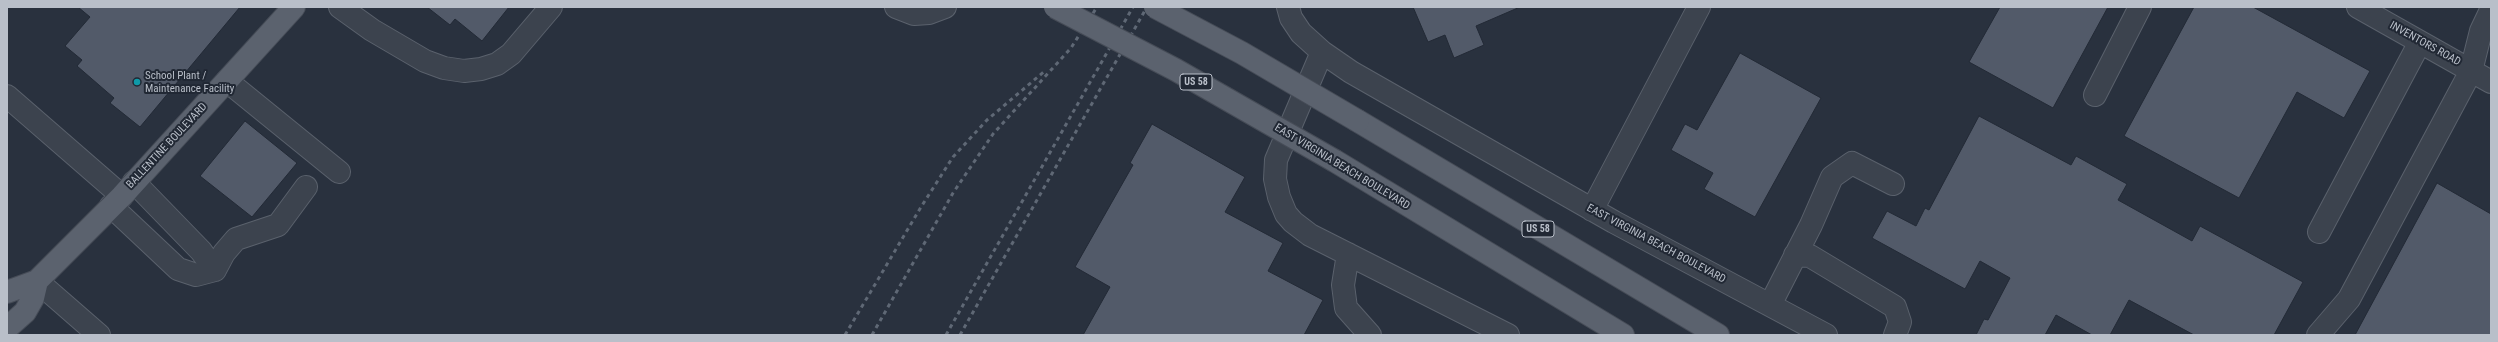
<!DOCTYPE html>
<style>
body{margin:0}
#map{position:relative;width:2498px;height:342px;overflow:hidden;background:#29313e;font-family:"Roboto Condensed",sans-serif}
canvas{display:block}
.frame{position:absolute;inset:0;border:8px solid #b9bfc9;pointer-events:none}
</style>
<div id="map">
<canvas width="2498" height="342"></canvas>
<div class="frame"></div>
</div>
<script>
const c = document.querySelector('canvas').getContext('2d');
c.lineJoin = 'round';
function fillPath(path, color) {
  c.fillStyle = color;
  c.fill(path, 'evenodd');
}
function poly(rows) {
  const path = new Path2D();
  for (const r of rows) {
    path.moveTo(r[0], r[1]);
    for (let i = 2; i < r.length; i += 2) path.lineTo(r[i], r[i + 1]);
  }
  return path;
}
function stroke(path, color, width, dash) {
  c.strokeStyle = color;
  c.lineWidth = width;
  c.lineCap = dash ? 'butt' : 'round';
  c.setLineDash(dash || []);
  c.stroke(path);
}
function write(font, color, halo, rows, align = 'center') {
  c.font = font + ' "Roboto Condensed",sans-serif';
  c.lineWidth = 4;
  c.setLineDash([]);
  c.textBaseline = 'middle';
  c.strokeStyle = halo;
  c.fillStyle = color;
  for (const [text, x, y, turn = 0] of rows) {
    c.save();
    c.translate(x, y);
    c.rotate((+turn || 0) * Math.PI / 180);
    c.textAlign = isNaN(turn) ? turn : align;
    if (halo) c.strokeText(text, 0, 0);
    c.fillText(text, 0, 0);
    c.restore();
  }
}
const building = poly([
 [78,7,240,7,140,127,110,103,114,98,77,66,82,60,65,46,90,17,78,7],
 [427,7,509,7,482,41,455,19,450,25,427,7],
 [1413,7,1520,7,1476,26,1484,45,1454,58,1445,35,1428,42,1413,7],
 [2000,7,2108,7,2053,108,1969,62,2000,7],
 [2194,7,2253,7,2370,71,2344,118,2297,92,2239,198,2124,136,2194,7],
 [1740,53,1821,98,1755,217,1704,189,1713,173,1671,150,1685,124,1697,130,1740,53],
 [1979,116,2071,165,2076,156,2127,184,2118,200,2192,241,2200,226,2303,282,2274,335,2194,335,2129,300,2110,335,2092,335,2056,315,2045,335,1976,335,1984,319,1988,320,2010,278,1980,261,1965,289,1872,238,1887,211,1916,226,1925,208,1929,210,1979,116],
 [245,121,297,163,252,217,200,176,245,121],
 [1152,124,1245,177,1225,212,1283,243,1268,271,1323,300,1304,335,1083,335,1110,287,1075,267,1133,165,1130,163,1152,124],
 [2437,183,2491,214,2491,335,2355,335,2437,183]
]);
fillPath(building, '#525a69');
stroke(building, '#232a36', 1);
const minor = poly([
 [340,7,372,30,425,61,444,68,464,71,481,69,497,64,511,54,551,7],
 [896,7,914,14,929,13,945,7],
 [1288,7,1291,18,1301,33,1322,52,1351,72,1614,222,1826,335],
 [2358,7,2491,82],
 [1322,52,1276,160,1275,179,1279,197,1286,214,1293,222,1310,235,1508,335],
 [227,81,339,172],
 [2095,95,2140,7],
 [7,96,122,196],
 [134,182,201,251,215,270],
 [111,206,178,269,196,275,215,270,224,253,236,239,278,225,306,187],
 [1592,210,1699,7],
 [2319,232,2420,42],
 [1348,254,1343,285,1346,308,1370,335],
 [1795,255,1810,256,1895,307,1900,322,1895,335],
 [37,281,99,335],
 [1770,305,1811,225,1832,177,1852,163,1893,184],
 [2318,335,2349,299,2471,71,2481,31,2491,10]
]);
const major = poly([
 [1358,121,1718,335],
 [1335,161,1623,335],
 [7,292,37,281,122,196,294,7],
 [7,328,25,312,33,298,37,281]
]);
stroke(minor, '#5a616c', 24);
stroke(major, '#464c57', 24);
stroke(minor, '#3c434e', 22);
stroke(major, '#5b626e', 22);
stroke(poly([
 [845,335,921,207,953,157,987,120,1046,70],
 [872,335,953,193,993,134,1071,48,1097,7],
 [946,335,1133,7],
 [960,335,1147,7]
]), '#5f6875', 3, [4, 4]);
const majorBridge = poly([
 [1055,7,1176,70,1335,161],
 [1155,7,1242,53,1358,121]
]);
stroke(majorBridge, '#464c57', 24, []);
stroke(majorBridge, '#5b626e', 22);
for (const [x, y, r, color] of [
 [137,82,4,"#0f9aa8"]
]) {
  const dot = new Path2D();
  dot.arc(x, y, r, 0, 2 * Math.PI);
  c.fillStyle = color;
  c.fill(dot);
  stroke(dot, '#212834', 1.5);
}
for (const [x, y, w] of [
 [1196,82,32],
 [1538,229,32]
]) {
  const box = new Path2D();
  box.roundRect(x - w / 2, y - 8, w, 16, 3);
  c.fillStyle = '#212834';
  c.fill(box);
  stroke(box, '#b9bfc9', 1);
}
write('bold 10px', '#b9bfc9', null, [
 ["US 58",1196,82],
 ["US 58",1538,229]
]);
write('11px', '#b9bfc9', '#212834', [
 ["INVENTORS ROAD",2425,44,29],
 ["BALLENTINE BOULEVARD",167,146,-47],
 ["EAST VIRGINIA BEACH BOULEVARD",1342,167,31],
 ["EAST VIRGINIA BEACH BOULEVARD",1656,244,28]
]);
write('11px', '#b9bfc9', '#212834', [
 ["School Plant /",145,76],
 ["Maintenance Facility",145,89]
], 'left');
</script>
